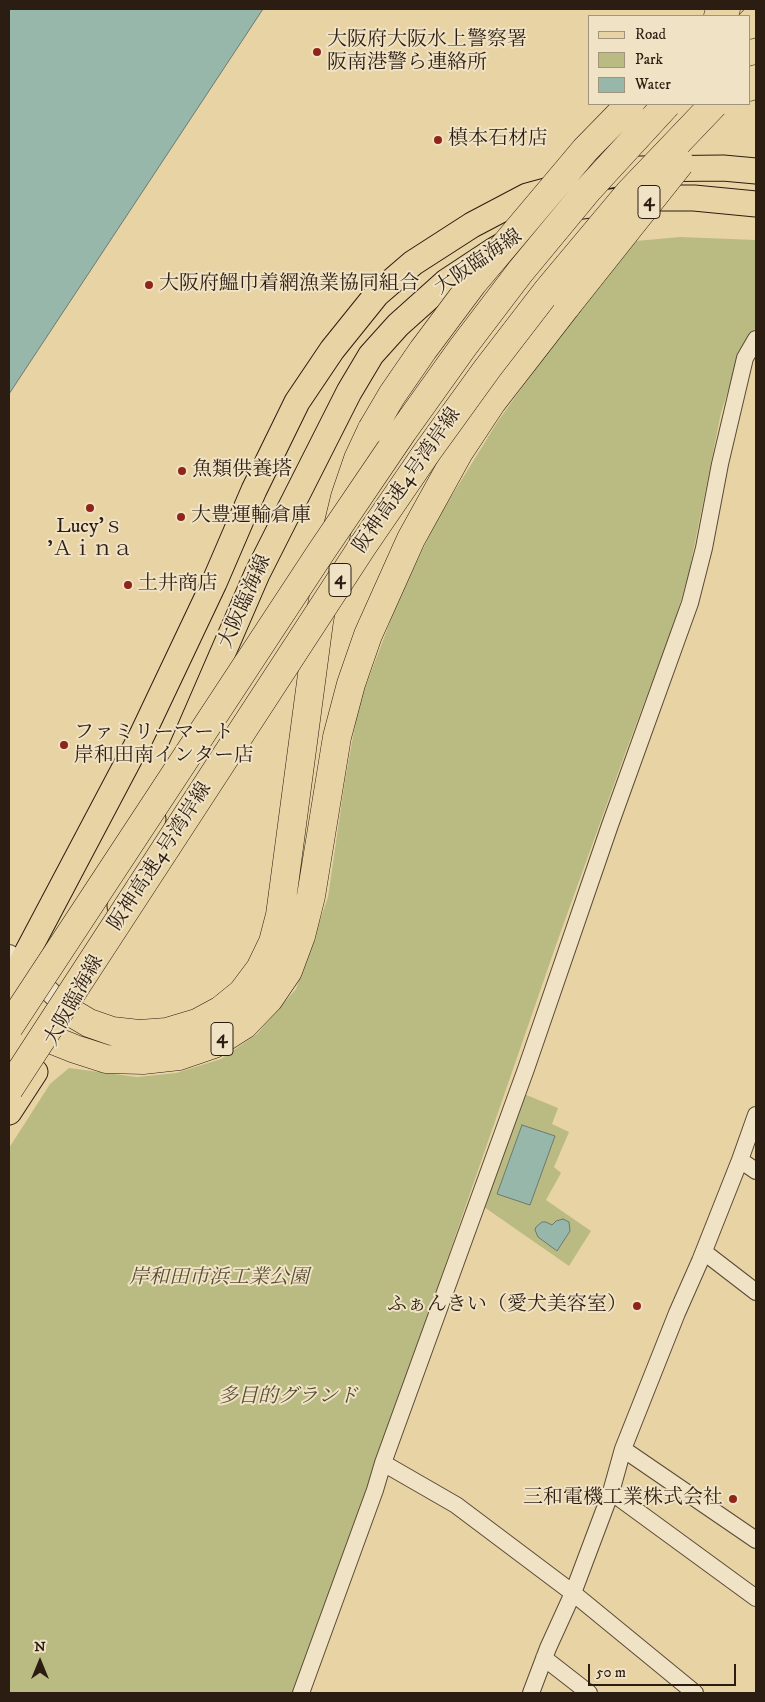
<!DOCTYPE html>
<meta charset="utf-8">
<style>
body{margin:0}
#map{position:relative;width:765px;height:1702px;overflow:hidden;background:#e8d3a4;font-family:"IM FELL DW Pica",serif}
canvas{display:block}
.frame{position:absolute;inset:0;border:10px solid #2c1d12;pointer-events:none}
.legend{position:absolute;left:588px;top:15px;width:162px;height:90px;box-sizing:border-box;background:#f0e2c4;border:1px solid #a2937d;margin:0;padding:6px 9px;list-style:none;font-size:15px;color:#2c1d12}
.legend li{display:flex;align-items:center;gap:10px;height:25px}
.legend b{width:25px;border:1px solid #a2937d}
.north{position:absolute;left:15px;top:1637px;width:50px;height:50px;-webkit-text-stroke:4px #f0e2c4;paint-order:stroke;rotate:0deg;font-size:14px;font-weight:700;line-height:20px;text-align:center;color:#2c1d12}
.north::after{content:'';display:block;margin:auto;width:18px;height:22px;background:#2c1d12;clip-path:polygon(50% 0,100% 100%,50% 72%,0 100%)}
.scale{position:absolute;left:588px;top:1664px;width:148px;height:22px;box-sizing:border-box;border:2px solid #2c1d12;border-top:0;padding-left:6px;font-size:15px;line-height:18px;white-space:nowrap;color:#2c1d12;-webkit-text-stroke:4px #f0e2c4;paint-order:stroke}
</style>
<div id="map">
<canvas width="765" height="1702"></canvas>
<div class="frame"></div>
<ul class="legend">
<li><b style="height:6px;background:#e8d3a4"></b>Road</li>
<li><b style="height:14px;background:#babb83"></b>Park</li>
<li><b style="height:14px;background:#98b7ab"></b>Water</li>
</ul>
<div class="north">N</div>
<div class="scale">50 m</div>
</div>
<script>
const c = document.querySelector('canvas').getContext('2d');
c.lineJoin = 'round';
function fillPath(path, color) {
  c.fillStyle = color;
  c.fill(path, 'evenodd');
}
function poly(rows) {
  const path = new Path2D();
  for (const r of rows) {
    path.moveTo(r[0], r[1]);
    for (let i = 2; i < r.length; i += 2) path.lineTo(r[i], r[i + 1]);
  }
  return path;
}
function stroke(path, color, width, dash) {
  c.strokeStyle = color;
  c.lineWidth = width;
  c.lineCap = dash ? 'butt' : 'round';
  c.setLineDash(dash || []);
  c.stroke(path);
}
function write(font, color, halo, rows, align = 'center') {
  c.font = font + ' "IM FELL DW Pica","Noto Serif JP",serif';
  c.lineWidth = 4;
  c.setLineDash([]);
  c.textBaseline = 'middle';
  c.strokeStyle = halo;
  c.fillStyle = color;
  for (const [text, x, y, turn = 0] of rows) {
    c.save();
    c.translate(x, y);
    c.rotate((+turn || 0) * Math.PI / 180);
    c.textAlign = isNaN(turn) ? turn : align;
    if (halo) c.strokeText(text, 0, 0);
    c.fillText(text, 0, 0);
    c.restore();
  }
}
fillPath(poly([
 [680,237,756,240,756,327,739,355,721,413,689,572,675,621,626,751,556,945,376,1465,295,1693,9,1693,9,1148,50,1084,69,1068,137,1077,176,1073,221,1059,257,1034,296,989,328,897,345,780,359,704,399,598,438,518,498,421,565,328,636,241],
 [524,1094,558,1108,552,1124,569,1132,554,1167,561,1173,546,1200,591,1231,569,1266,484,1207]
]), '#babb83');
const water = poly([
 [9,9,263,9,9,394,9,9],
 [522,1125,555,1136,530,1205,497,1194,522,1125],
 [563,1219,569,1222,570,1231,557,1251,538,1237,535,1230,536,1227,542,1222,546,1222,552,1225,556,1221,563,1219]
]);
fillPath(water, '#98b7ab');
stroke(water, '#6d796e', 1);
const minor = poly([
 [740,1160,756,1171],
 [704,1252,756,1292],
 [623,1449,756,1540],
 [383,1463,456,1505,573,1593,695,1693],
 [611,1492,756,1598],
 [544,1658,589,1693],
 [301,1693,375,1490,383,1463,526,1069,610,825,690,603,704,548,720,464,745,358,756,339],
 [531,1693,548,1648,573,1593,611,1492,623,1449,677,1313,700,1261,740,1160,756,1115]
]);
const tertiary = poly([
 [9,955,21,964,72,1013]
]);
const primary = poly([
 [179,754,257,574,349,392,371,355,398,325,446,282,493,251,567,208,641,198,694,198,756,204],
 [120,906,153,819],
 [9,990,21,964,142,735,214,583,254,490,297,402,332,350,377,294,413,263,472,225,527,196,582,181,639,169,723,168,756,171],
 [9,1112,35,1072]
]);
const motorway = poly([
 [718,16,726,9],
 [749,25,756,18],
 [749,87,756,79],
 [72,1013,89,1023,112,1031,139,1034,167,1032,197,1023,221,1010,242,993,260,969,273,942,280,915,319,622,331,555,345,497,358,459,372,429],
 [55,1041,75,1049,106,1059,143,1060,179,1056,214,1044,244,1025,269,999,288,971,301,936,311,896,337,737,351,684,368,635,411,539,459,452,492,402,568,304]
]);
stroke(minor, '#5b4a36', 18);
stroke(tertiary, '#5b4a36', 22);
stroke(primary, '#2c1d12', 27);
stroke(motorway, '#2c1d12', 29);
stroke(minor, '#f0e2c4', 16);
stroke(tertiary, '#f0e2c4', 20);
stroke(primary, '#e8d3a4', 25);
stroke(motorway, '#e8d3a4', 28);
const motorwayBridge = poly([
 [568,304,680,163],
 [372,429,392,395,423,350,473,283,585,150,630,104],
 [9,1027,321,552,403,431,463,347,520,272,587,191,667,104],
 [9,1089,362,547,427,452,487,369,547,291,629,193,714,104]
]);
stroke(motorwayBridge, '#2c1d12', 29, []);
stroke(motorwayBridge, '#e8d3a4', 28);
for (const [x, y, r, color] of [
 [317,52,5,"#8f2418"],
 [438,140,5,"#8f2418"],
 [149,285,5,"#8f2418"],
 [182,471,5,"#8f2418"],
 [90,508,5,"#8f2418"],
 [181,517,5,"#8f2418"],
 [128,585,5,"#8f2418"],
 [64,745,5,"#8f2418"],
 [637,1306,5,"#8f2418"],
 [733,1499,5,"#8f2418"]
]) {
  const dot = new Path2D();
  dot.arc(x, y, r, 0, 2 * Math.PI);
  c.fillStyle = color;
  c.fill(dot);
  stroke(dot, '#f0e2c4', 2);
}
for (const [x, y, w] of [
 [649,202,22],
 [340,580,22],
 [222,1039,22]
]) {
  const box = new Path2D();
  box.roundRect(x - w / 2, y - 16.5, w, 33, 4);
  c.fillStyle = '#f0e2c4';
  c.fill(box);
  stroke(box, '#2c1d12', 1);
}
write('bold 19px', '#2c1d12', null, [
 ["4",649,202],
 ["4",340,580],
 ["4",222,1039]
]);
write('20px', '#2c1d12', '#f0e2c4', [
 ["大阪府大阪水上警察署",327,41],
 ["阪南港警ら連絡所",327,64],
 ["槙本石材店",448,140],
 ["大阪府鰮巾着網漁業協同組合",159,285],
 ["魚類供養塔",192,471],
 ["大豊運輸倉庫",191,517],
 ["Lucy’ｓ",90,528,"center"],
 ["’Ａｉｎａ",90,551,"center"],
 ["土井商店",138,585],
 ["ファミリーマート",74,734],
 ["岸和田南インター店",74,757],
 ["ふぁんきい（愛犬美容室）",627,1306,"right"],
 ["三和電機工業株式会社",723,1499,"right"]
], 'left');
write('20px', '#2c1d12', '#f0e2c4', [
 ["大阪臨海線",479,263,-34],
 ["阪神高速4号湾岸線",408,481,-55],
 ["大阪臨海線",246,602,-66],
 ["阪神高速4号湾岸線",161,857,-57],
 ["大阪臨海線",75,1001,-61]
]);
write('italic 20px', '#574c34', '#f0e2c4', [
 ["岸和田市浜工業公園",219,1279],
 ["多目的グランド",288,1398]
]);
</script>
